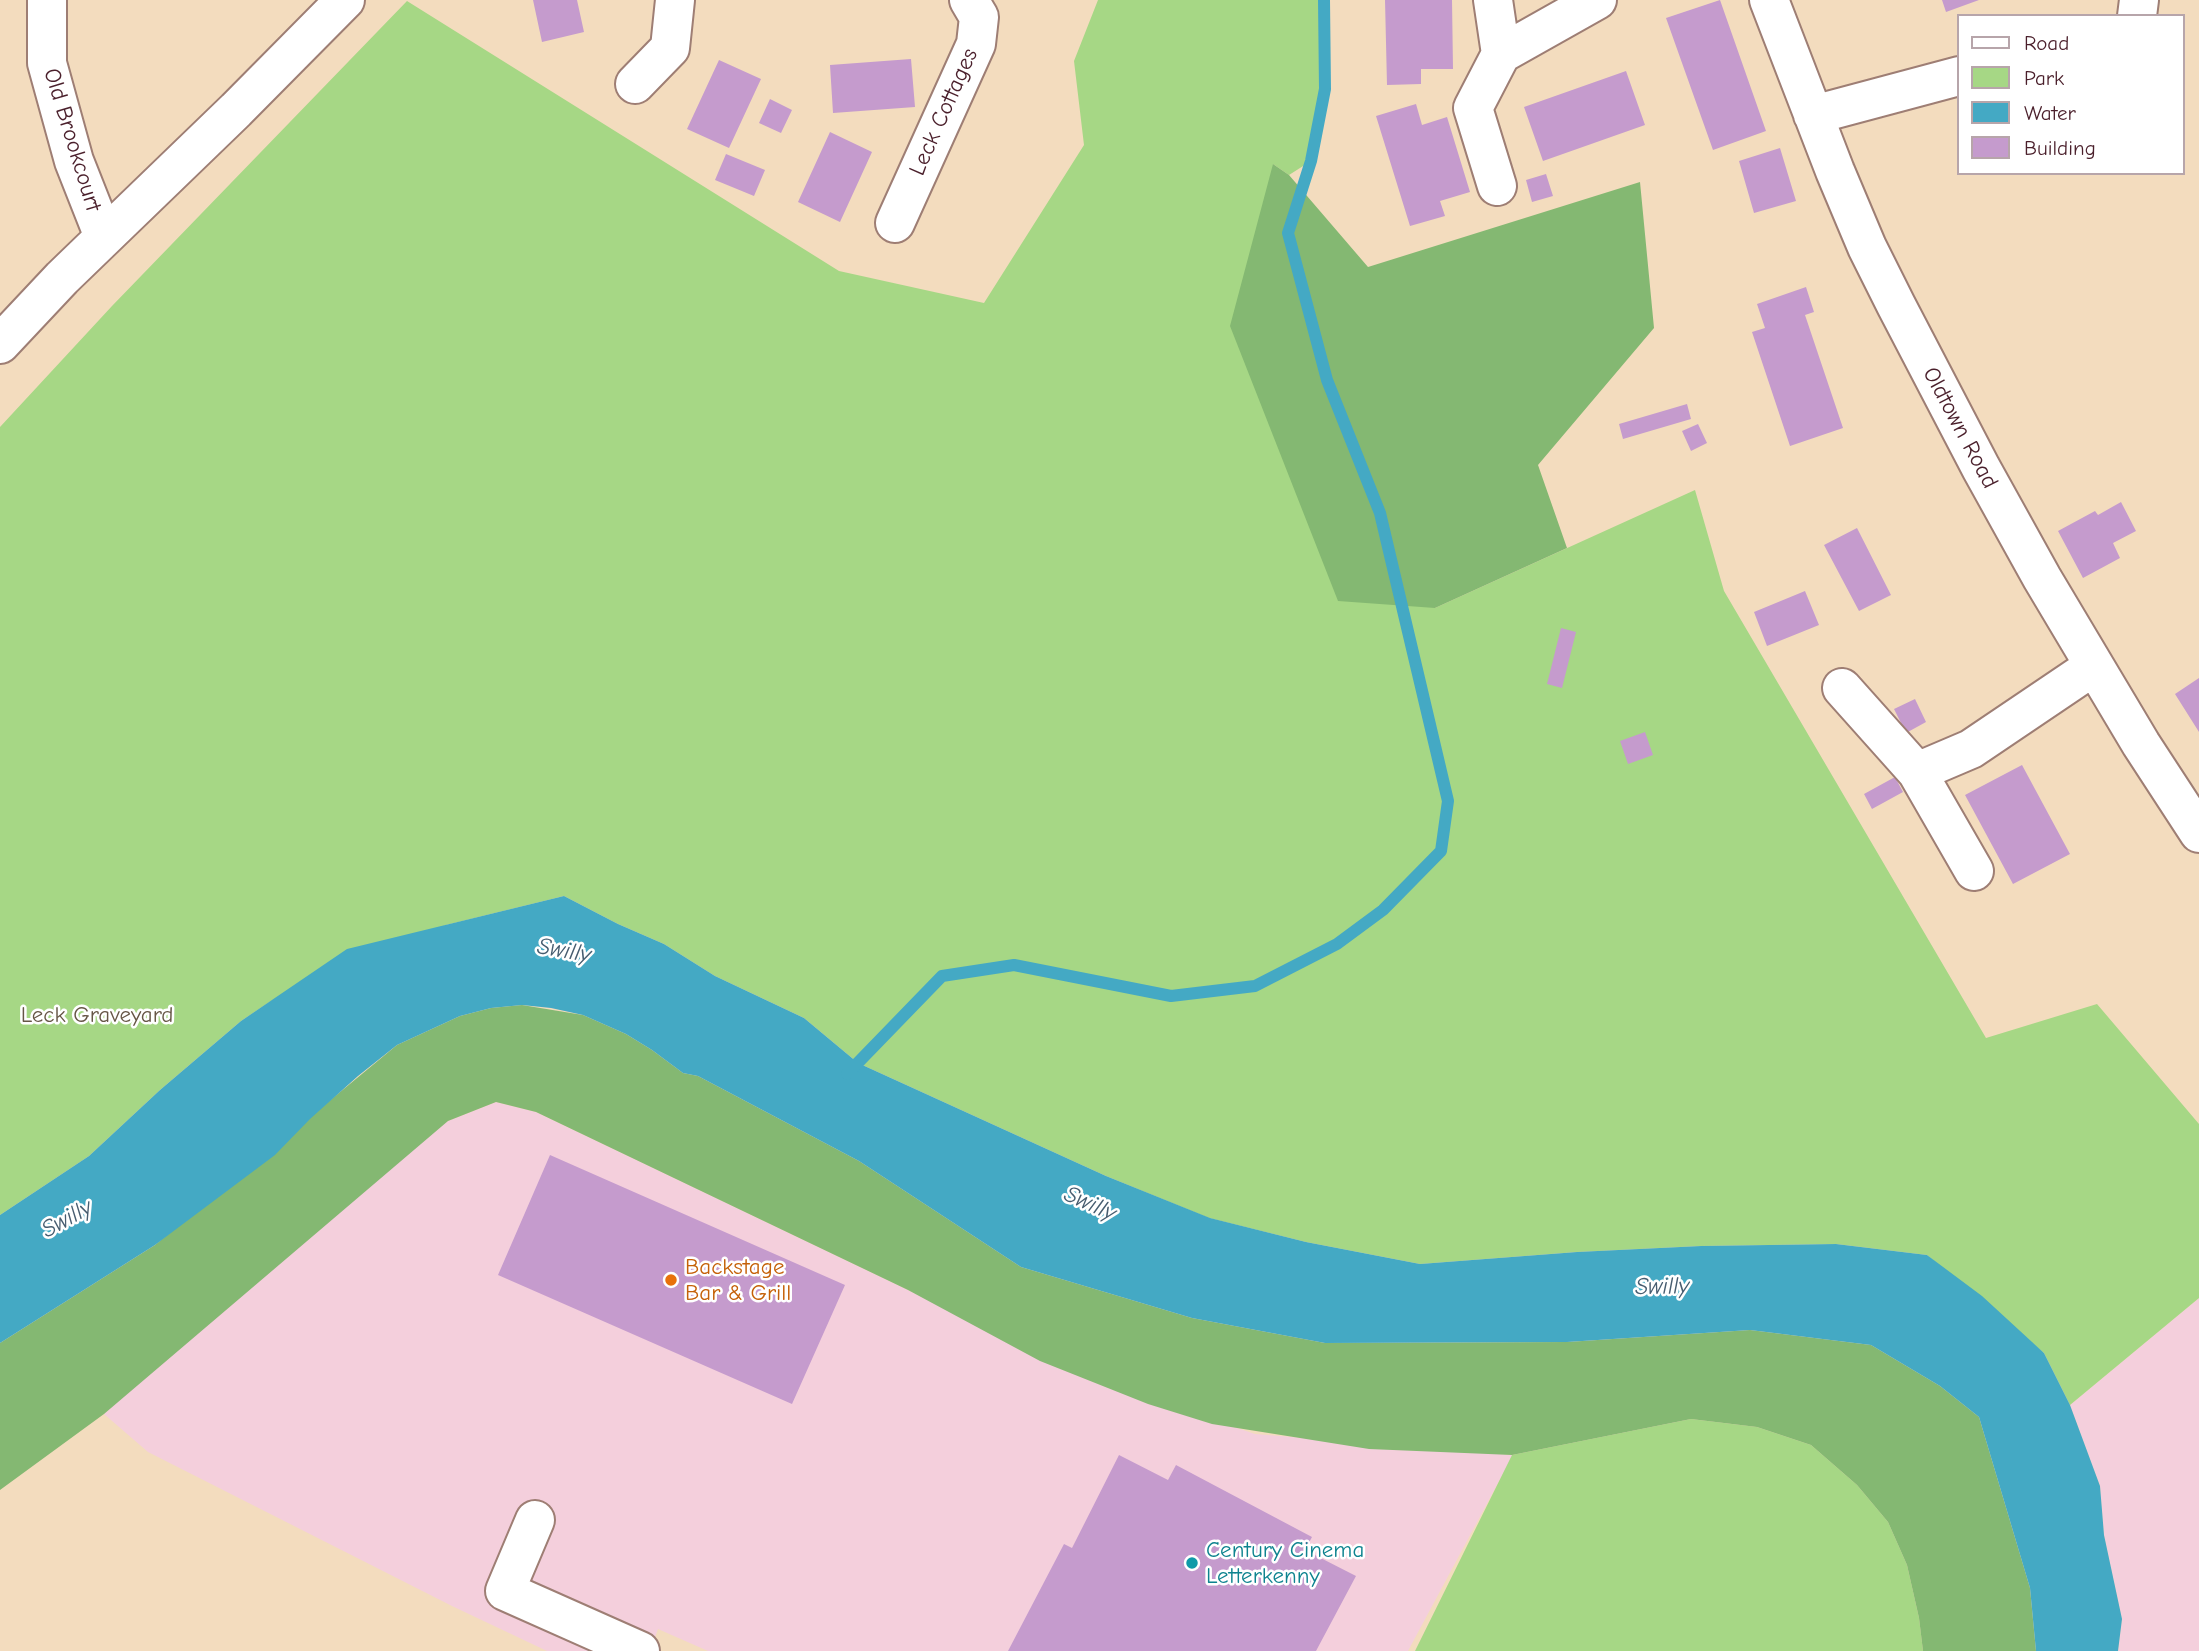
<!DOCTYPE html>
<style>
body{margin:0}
#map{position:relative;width:2199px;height:1651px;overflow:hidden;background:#f3dcbe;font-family:"Comic Neue",sans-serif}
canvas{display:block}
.legend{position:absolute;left:1957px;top:14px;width:228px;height:161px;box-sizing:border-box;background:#fff;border:2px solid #b7a5aa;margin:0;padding:9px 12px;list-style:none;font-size:21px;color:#4a1f2b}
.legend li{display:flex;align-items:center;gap:14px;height:35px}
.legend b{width:35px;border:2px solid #b7a5aa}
</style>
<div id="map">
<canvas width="2199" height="1651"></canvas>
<ul class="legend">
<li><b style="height:9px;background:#fff"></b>Road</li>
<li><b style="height:19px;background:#a6d785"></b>Park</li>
<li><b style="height:19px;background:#44a9c4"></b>Water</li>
<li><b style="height:19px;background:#c59bcd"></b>Building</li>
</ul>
</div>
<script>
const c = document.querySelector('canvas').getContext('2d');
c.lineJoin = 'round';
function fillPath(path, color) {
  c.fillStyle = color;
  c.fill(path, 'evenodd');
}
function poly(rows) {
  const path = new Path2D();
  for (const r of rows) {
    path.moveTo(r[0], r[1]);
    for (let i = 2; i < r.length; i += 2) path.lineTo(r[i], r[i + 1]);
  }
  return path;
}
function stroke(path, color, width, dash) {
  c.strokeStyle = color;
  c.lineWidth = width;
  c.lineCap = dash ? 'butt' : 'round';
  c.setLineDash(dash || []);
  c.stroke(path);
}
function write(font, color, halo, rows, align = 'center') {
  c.font = font + ' "Comic Neue",sans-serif';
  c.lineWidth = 5;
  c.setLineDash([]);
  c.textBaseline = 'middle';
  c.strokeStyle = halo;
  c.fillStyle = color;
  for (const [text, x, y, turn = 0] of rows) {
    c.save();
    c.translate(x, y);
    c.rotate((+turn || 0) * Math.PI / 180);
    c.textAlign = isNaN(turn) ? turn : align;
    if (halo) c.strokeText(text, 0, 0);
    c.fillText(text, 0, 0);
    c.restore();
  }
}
fillPath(poly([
 [496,1102,536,1112,908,1290,1067,1370,1255,1434,1513,1455,1408,1651,708,1651,658,1629,650,1651,547,1651,452,1606,148,1452,104,1414,310,1227,448,1121],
 [2199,1298,2199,1651,2118,1651,2122,1619,2104,1535,2100,1486,2070,1405]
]), '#f4cfdc');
fillPath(poly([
 [1098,0,1324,0,1325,89,1311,161,1289,175,1273,164,1435,608,1695,490,1724,591,1986,1038,2097,1004,2199,1124,2199,1298,2070,1405,2044,1353,1927,1255,1836,1244,1701,1246,1577,1252,1420,1264,1306,1242,1209,1218,1106,1176,858,1063,804,1018,715,976,664,944,618,924,564,896,446,925,271,1001,241,1021,160,1090,89,1156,0,1215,0,427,112,306,407,1,839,271,984,303,1084,145,1074,61],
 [1691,1419,1757,1427,1811,1445,1857,1485,1888,1522,1907,1565,1919,1618,1923,1651,1415,1651,1512,1455]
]), '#a6d785');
fillPath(poly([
 [1273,164,1289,175,1368,267,1640,182,1654,328,1538,465,1567,548,1435,608,1338,601,1230,326],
 [522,1005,583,1015,626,1034,652,1050,683,1073,698,1076,859,1161,1021,1267,1192,1318,1325,1343,1567,1342,1750,1330,1871,1345,1940,1386,1979,1417,2030,1588,2036,1651,1923,1651,1919,1618,1907,1565,1888,1522,1857,1485,1811,1445,1757,1427,1691,1419,1512,1455,1369,1449,1212,1424,1148,1404,1040,1361,908,1290,536,1112,496,1102,448,1121,104,1414,0,1490,0,1343,155,1245,397,1045,460,1016,491,1008]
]), '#84b872');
fillPath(poly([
 [564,896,618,924,664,944,715,976,804,1018,858,1063,1106,1176,1210,1218,1306,1242,1420,1264,1577,1252,1701,1246,1836,1244,1927,1255,1982,1296,2044,1353,2070,1405,2100,1486,2104,1535,2122,1619,2118,1651,2036,1651,2030,1588,1979,1417,1940,1386,1871,1345,1750,1330,1567,1342,1325,1343,1192,1318,1021,1267,859,1161,698,1076,683,1073,652,1050,626,1034,583,1015,551,1008,522,1005,491,1008,460,1016,397,1045,358,1076,310,1119,275,1155,155,1245,0,1343,0,1215,89,1156,160,1090,241,1021,347,949]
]), '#44a9c4');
stroke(poly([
 [847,1074,942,976,1014,965,1171,996,1255,986,1337,944,1383,910,1441,851,1448,801,1380,513,1327,380,1288,233,1311,161,1325,89,1324,0]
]), '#44a9c4', 12);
fillPath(poly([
 [533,0,577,0,584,32,542,42],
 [1385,0,1452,0,1453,69,1421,69,1421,84,1387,85],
 [1720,0,1766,131,1713,150,1666,18],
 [1942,0,1979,0,1946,12],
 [911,59,915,107,833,113,830,65],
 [719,60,761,79,729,148,687,129],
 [1626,71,1645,125,1543,161,1524,107],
 [770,99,792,110,781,133,759,123],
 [1416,104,1422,125,1447,117,1470,192,1440,201,1445,216,1410,226,1376,116],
 [830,132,872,152,840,222,798,202],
 [1780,148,1796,201,1754,213,1739,161],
 [726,154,765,170,754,196,715,180],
 [1546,174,1553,196,1532,202,1526,180],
 [1806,287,1814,312,1805,315,1843,428,1790,446,1752,332,1765,328,1757,304],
 [1687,404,1691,419,1623,439,1619,424],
 [1698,424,1707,443,1691,451,1682,431],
 [2121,502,2136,531,2113,543,2120,558,2083,578,2058,531,2095,511,2098,515],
 [1857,528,1891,595,1859,611,1824,545],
 [1805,591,1819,625,1767,646,1754,612],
 [1561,628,1576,632,1562,688,1547,684],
 [2199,678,2199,732,2175,694],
 [1915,699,1926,722,1906,733,1894,709],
 [1645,732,1653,755,1628,764,1620,741],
 [2022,765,2070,854,2013,884,1965,795],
 [1895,777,1903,792,1872,809,1864,794],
 [550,1155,845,1285,792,1404,498,1275],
 [1119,1455,1168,1480,1176,1465,1312,1537,1305,1550,1356,1576,1316,1651,1008,1651,1064,1544,1072,1548]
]), '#c59bcd');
const minor = poly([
 [47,0,47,63,74,161,104,237],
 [1493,0,1501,54,1473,108,1497,186],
 [1769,0,1835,171,1867,247,1896,305,1981,468,2042,578,2141,744,2199,833],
 [2137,16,2139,0],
 [1501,54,1597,0],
 [635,84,670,48,675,0],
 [1813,115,1959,76],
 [895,223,976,44,979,17,969,0],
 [0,344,62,278,236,110,345,0],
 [1842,688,1917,772],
 [1974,871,1917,772,1971,749,2094,666],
 [535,1520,505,1591,640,1651]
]);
stroke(minor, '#9e7e74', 42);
stroke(minor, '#fff', 38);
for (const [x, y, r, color] of [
 [671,1280,7,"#e8710a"],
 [1192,1563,7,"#0f9aa8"]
]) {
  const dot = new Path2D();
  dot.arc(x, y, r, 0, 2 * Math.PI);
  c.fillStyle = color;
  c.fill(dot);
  stroke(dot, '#fff', 2.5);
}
write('23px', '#4a1f2b', '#fff', [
 ["Leck Cottages",944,112,-66],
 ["Old Brookcourt",72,140,73],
 ["Oldtown Road",1960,428,62]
]);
write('23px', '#665646', '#fff', [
 ["Leck Graveyard",97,1015]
]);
write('23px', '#c56008', '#fff', [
 ["Backstage",685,1267],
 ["Bar & Grill",685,1293]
], 'left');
write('23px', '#0d838f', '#fff', [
 ["Century Cinema",1206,1550],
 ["Letterkenny",1206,1576]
], 'left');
write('italic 24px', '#475d70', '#fff', [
 ["Swilly",564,951,10],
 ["Swilly",1090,1204,24],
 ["Swilly",67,1219,-29],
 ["Swilly",1662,1287,-1]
]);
</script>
